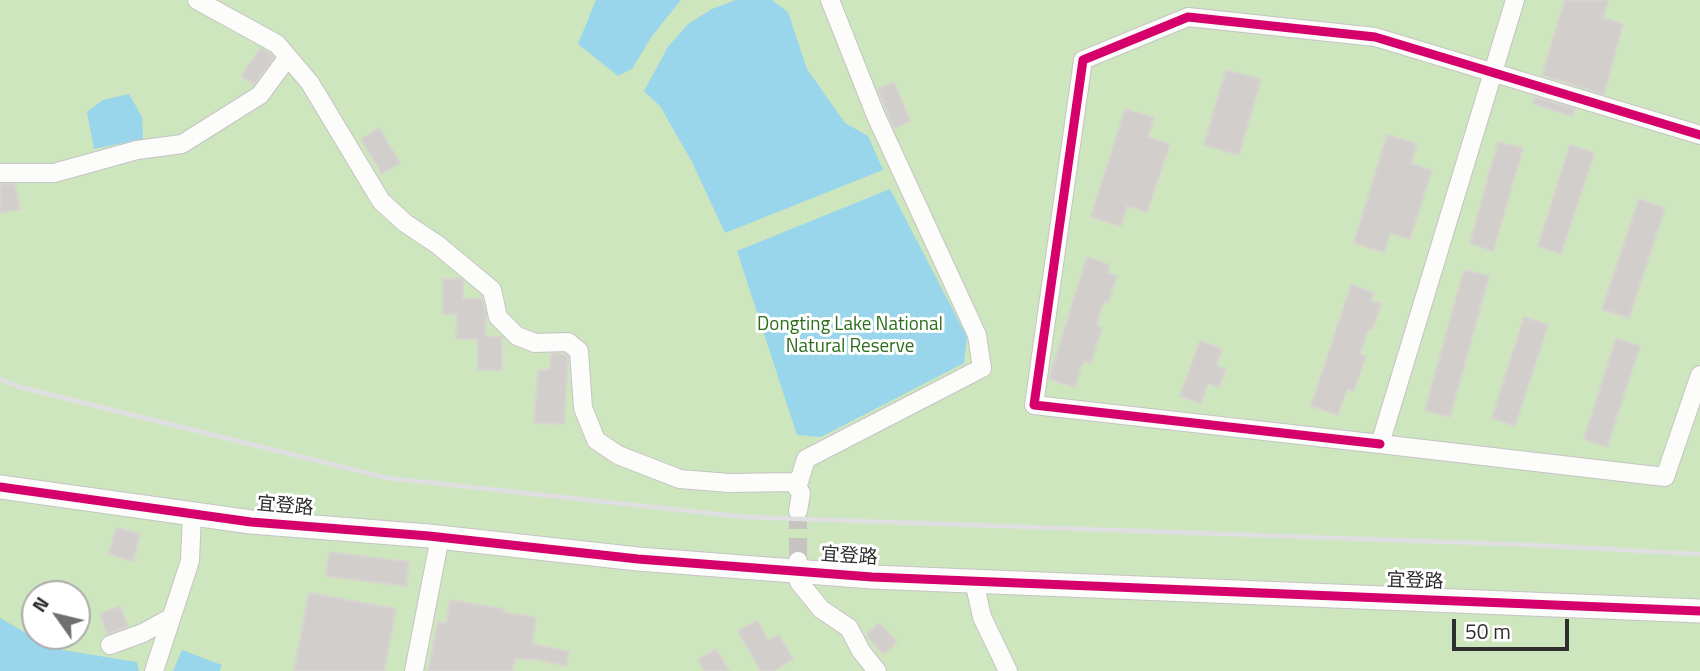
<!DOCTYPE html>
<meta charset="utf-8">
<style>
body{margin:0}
#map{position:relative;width:1700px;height:671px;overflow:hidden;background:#ece8e4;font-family:"Titillium Web",sans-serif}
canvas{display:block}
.north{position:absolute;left:21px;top:580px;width:70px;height:70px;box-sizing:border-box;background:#fff;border:2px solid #ababab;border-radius:50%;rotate:304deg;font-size:19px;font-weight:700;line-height:28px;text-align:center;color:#2e2e2e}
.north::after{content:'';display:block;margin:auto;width:24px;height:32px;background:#706f6e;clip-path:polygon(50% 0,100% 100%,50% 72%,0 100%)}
.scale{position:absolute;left:1452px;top:619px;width:117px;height:32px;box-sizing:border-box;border:4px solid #2e2e2e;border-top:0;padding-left:9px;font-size:21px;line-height:24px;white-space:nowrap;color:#2e2e2e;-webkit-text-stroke:5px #fff;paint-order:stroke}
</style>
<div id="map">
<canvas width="1700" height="671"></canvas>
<div class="north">N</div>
<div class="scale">50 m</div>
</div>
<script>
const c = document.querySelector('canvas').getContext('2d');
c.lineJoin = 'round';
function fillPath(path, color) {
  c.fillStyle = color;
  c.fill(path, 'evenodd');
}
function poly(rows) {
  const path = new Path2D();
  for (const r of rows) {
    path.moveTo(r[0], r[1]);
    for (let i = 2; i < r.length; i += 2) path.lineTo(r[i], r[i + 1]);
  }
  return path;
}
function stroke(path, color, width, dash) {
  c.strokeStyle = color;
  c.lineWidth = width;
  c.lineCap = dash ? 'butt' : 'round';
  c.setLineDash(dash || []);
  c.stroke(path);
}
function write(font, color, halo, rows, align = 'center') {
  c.font = font + ' "Titillium Web","Noto Sans SC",sans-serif';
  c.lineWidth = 6;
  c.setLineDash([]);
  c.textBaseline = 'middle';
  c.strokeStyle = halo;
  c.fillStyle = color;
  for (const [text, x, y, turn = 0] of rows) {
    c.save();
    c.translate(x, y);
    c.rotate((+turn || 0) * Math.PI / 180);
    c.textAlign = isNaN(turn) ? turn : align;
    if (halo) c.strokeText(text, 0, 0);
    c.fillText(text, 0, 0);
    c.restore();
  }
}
fillPath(poly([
 [0,0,1700,0,1700,671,0,671],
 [35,594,77,594,77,636,35,636]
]), '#cee6be');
fillPath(poly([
 [596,0,681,0,652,36,632,69,618,76,578,44],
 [736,0,772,0,788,12,807,69,845,123,868,136,883,170,725,233,692,162,660,106,644,91,668,47,688,24,712,9],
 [129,94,142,117,143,139,94,149,87,112,103,100],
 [890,189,967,337,964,363,821,437,797,435,737,251],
 [0,618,33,637,62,650,137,662,139,671,0,671],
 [182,650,222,665,220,671,173,671]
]), '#99d6ec');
const building = poly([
 [1565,0,1608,0,1603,18,1623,24,1604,94,1542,75,1565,0],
 [261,48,274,57,254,84,241,76,261,48],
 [1226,70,1261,79,1239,155,1204,145,1226,70],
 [894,82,910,121,894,128,878,89,894,82],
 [1535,97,1575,109,1572,116,1533,104,1535,97],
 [1125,109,1154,118,1148,137,1170,144,1147,212,1127,206,1121,226,1091,217,1125,109],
 [379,128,400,163,382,174,361,139,379,128],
 [1387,135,1417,144,1411,164,1432,170,1410,239,1390,233,1384,252,1354,243,1387,135],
 [1498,142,1523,148,1493,251,1470,243,1498,142],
 [1570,145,1594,153,1561,254,1538,246,1570,145],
 [0,184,15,184,20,209,0,213,0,184],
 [1639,199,1665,208,1629,318,1602,309,1639,199],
 [1087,257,1110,265,1107,273,1117,276,1108,303,1104,301,1096,326,1102,328,1091,363,1083,361,1075,387,1049,379,1087,257],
 [1464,270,1489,276,1450,417,1425,410,1464,270],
 [443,279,461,279,463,281,463,299,482,299,486,314,485,336,502,337,502,370,478,370,478,339,456,339,457,314,443,314,443,279],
 [1351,285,1374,293,1371,301,1381,304,1372,330,1368,329,1360,354,1366,356,1354,391,1347,389,1338,415,1311,406,1351,285],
 [1524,317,1548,325,1515,426,1492,418,1524,317],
 [1616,338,1640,346,1607,447,1584,439,1616,338],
 [1200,341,1222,349,1216,366,1226,369,1219,387,1208,383,1201,403,1180,396,1200,341],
 [551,354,564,354,568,357,564,424,534,423,538,370,550,370,551,354],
 [116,528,140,534,133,561,109,554,116,528],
 [329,552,409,562,406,586,326,576,329,552],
 [309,593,396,609,384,671,294,671,309,593],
 [450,600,504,609,504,613,536,617,532,644,569,652,566,666,530,658,530,660,515,658,512,671,428,671,438,622,446,624,450,600],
 [120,606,128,626,107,634,100,614,120,606],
 [757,620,768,641,779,635,793,659,773,671,761,671,738,631,757,620],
 [879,623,897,642,884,654,866,636,879,623],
 [716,649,729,671,705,671,698,660,716,649]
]);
fillPath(building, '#d1cecb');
stroke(building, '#d7d4d0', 2);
stroke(poly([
 [798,511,798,561]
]), '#c6c3c0', 18, [18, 9]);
const minor = poly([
 [197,0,277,44,310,83,381,201,405,223,438,245,492,290,498,317,517,336,535,343,568,342,579,351,583,408,596,440,618,455,680,479,729,483,793,482,801,493,798,511],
 [1515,0,1380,444,1665,477,1700,375],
 [0,173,54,173,137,150,182,144,260,95,288,57],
 [1380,444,1034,405,1083,60,1188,17,1375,37,1700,135],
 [797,488,806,459,982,368,977,335,876,116,830,0],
 [798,561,799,582,821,609,849,628,861,651,877,671],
 [974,581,982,617,1008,671],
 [110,645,143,633,170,618],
 [154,671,190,561,192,514],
 [414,671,440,537]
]);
const tertiary = poly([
 [0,487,251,522,429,536,638,559,872,577,1700,611]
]);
stroke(minor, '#c5c4c5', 20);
stroke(tertiary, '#c5c4c5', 25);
stroke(minor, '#fcfcfb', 18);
stroke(tertiary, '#fcfcfb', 23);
stroke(poly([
 [0,379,20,387,387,478,745,517,1532,545,1700,554]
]), '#dfdfe1', 4.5);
stroke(poly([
 [1380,444,1034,405,1083,60,1188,17,1375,37,1700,135],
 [0,487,251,522,429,536,638,559,872,577,1700,611]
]), '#d6006c', 9);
write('19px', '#2c6e1b', '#fff', [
 ["Dongting Lake National",850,325],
 ["Natural Reserve",850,347]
]);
write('19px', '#2e2e2e', '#fff', [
 ["宜登路",285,507,5],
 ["宜登路",849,557,4],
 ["宜登路",1415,582,2]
]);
</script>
